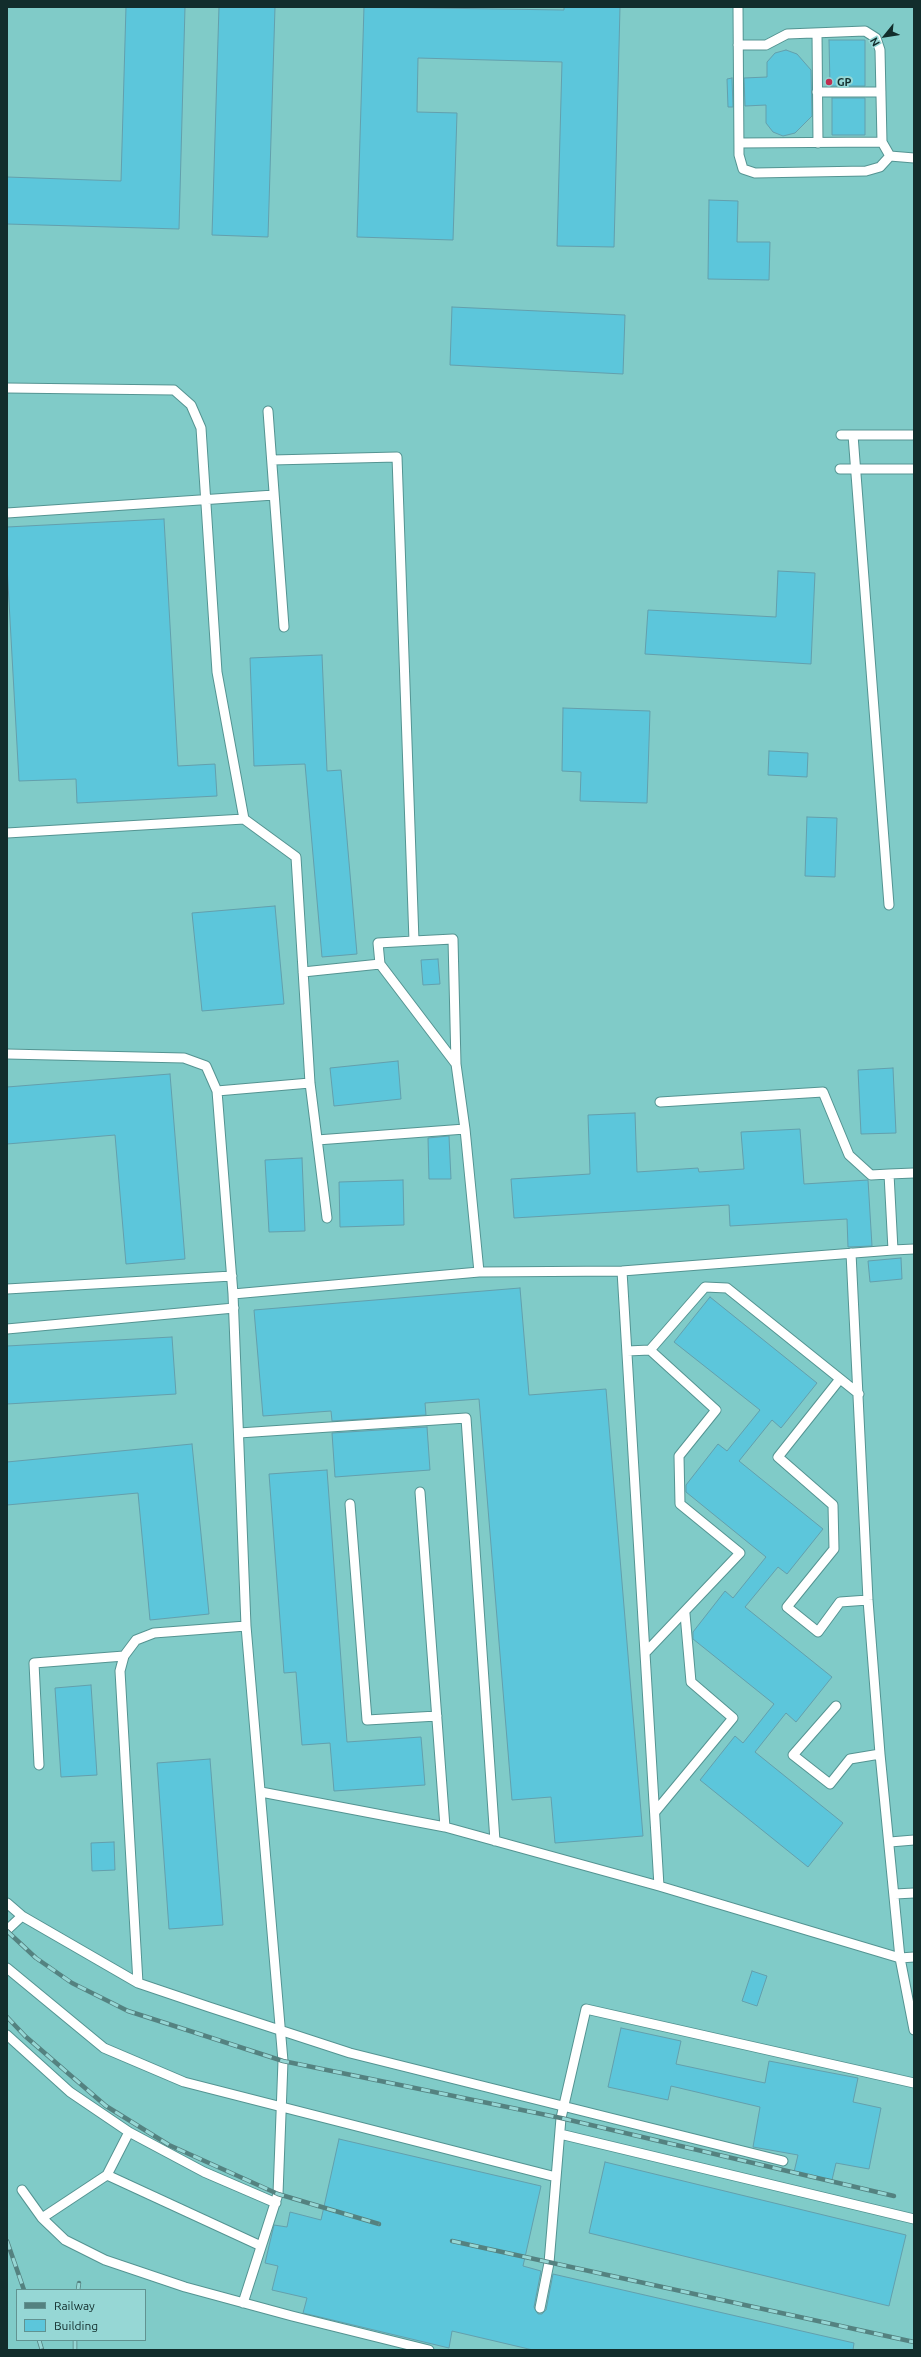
<!DOCTYPE html>
<style>
body{margin:0}
#map{position:relative;width:921px;height:2357px;overflow:hidden;background:#96d7d5;font-family:Ubuntu,sans-serif}
canvas{display:block}
.frame{position:absolute;inset:0;border:8px solid #122d2c;pointer-events:none}
.legend{position:absolute;left:16px;top:2289px;width:130px;height:52px;box-sizing:border-box;background:#96d7d5;border:1px solid #619391;margin:0;padding:5px 7px;list-style:none;font-size:12px;color:#122d2c}
.legend li{display:flex;align-items:center;gap:8px;height:20px}
.legend b{width:20px;border:1px solid #619391}
.north{position:absolute;left:865px;top:16px;width:40px;height:40px;-webkit-text-stroke:3px #96d7d5;paint-order:stroke;rotate:240deg;font-size:11px;font-weight:700;line-height:16px;text-align:center;color:#122d2c}
.north::after{content:'';display:block;margin:auto;width:14px;height:18px;background:#122d2c;clip-path:polygon(50% 0,100% 100%,50% 72%,0 100%)}
</style>
<div id="map">
<canvas width="921" height="2357"></canvas>
<div class="frame"></div>
<ul class="legend">
<li><b style="height:5px;background:#548280"></b>Railway</li>
<li><b style="height:11px;background:#5cc6db"></b>Building</li>
</ul>
<div class="north">N</div>
</div>
<script>
const c = document.querySelector('canvas').getContext('2d');
c.lineJoin = 'round';
function fillPath(path, color) {
  c.fillStyle = color;
  c.fill(path, 'evenodd');
}
function poly(rows) {
  const path = new Path2D();
  for (const r of rows) {
    path.moveTo(r[0], r[1]);
    for (let i = 2; i < r.length; i += 2) path.lineTo(r[i], r[i + 1]);
  }
  return path;
}
function stroke(path, color, width, dash) {
  c.strokeStyle = color;
  c.lineWidth = width;
  c.lineCap = dash ? 'butt' : 'round';
  c.setLineDash(dash || []);
  c.stroke(path);
}
function write(font, color, halo, rows, align = 'center') {
  c.font = font + ' Ubuntu,sans-serif';
  c.lineWidth = 4;
  c.setLineDash([]);
  c.textBaseline = 'middle';
  c.strokeStyle = halo;
  c.fillStyle = color;
  for (const [text, x, y, turn = 0] of rows) {
    c.save();
    c.translate(x, y);
    c.rotate((+turn || 0) * Math.PI / 180);
    c.textAlign = isNaN(turn) ? turn : align;
    if (halo) c.strokeText(text, 0, 0);
    c.fillText(text, 0, 0);
    c.restore();
  }
}
fillPath(poly([
 [7,7,914,7,914,2350,7,2350],
 [17,2290,145,2290,145,2340,17,2340]
]), '#80cbc8');
const building = poly([
 [126,7,185,7,179,229,7,224,7,177,121,181,126,7],
 [219,7,275,7,268,237,212,235,219,7],
 [364,7,564,10,564,7,620,7,614,247,557,246,562,62,418,58,417,112,457,113,453,240,357,237,364,7],
 [829,40,865,40,865,86,830,86,829,40],
 [786,50,797,54,811,70,812,116,795,133,783,136,773,132,766,123,766,105,745,106,744,78,767,77,767,62,775,53,786,50],
 [732,78,733,107,728,107,727,79,732,78],
 [832,98,865,98,865,135,832,135,832,98],
 [709,200,738,201,737,242,770,242,769,280,708,279,709,200],
 [452,307,625,315,623,374,450,365,452,307],
 [164,519,178,766,215,764,217,796,77,803,76,779,19,781,7,566,7,527,164,519],
 [778,571,815,573,811,664,645,654,648,610,776,617,778,571],
 [322,655,327,771,341,770,357,954,322,957,305,764,254,766,250,658,322,655],
 [563,708,650,711,647,803,580,801,581,772,562,771,563,708],
 [769,751,808,753,807,777,768,775,769,751],
 [807,817,837,818,835,877,805,876,807,817],
 [275,906,284,1004,202,1011,192,913,275,906],
 [438,959,440,984,423,985,421,960,438,959],
 [398,1061,401,1099,334,1106,330,1068,398,1061],
 [893,1068,896,1133,861,1134,858,1070,893,1068],
 [170,1074,185,1259,126,1264,115,1135,7,1144,7,1087,170,1074],
 [635,1113,637,1172,698,1168,699,1172,744,1169,741,1132,800,1129,804,1184,868,1180,872,1246,848,1247,847,1219,730,1226,729,1205,514,1218,511,1179,590,1174,588,1115,635,1113],
 [449,1136,451,1179,429,1179,428,1138,449,1136],
 [302,1158,305,1231,269,1232,265,1160,302,1158],
 [403,1180,404,1225,340,1227,339,1182,403,1180],
 [901,1258,902,1279,870,1282,868,1261,901,1258],
 [520,1288,529,1395,606,1389,643,1836,555,1843,551,1797,512,1800,479,1399,425,1403,426,1415,332,1421,331,1411,263,1416,254,1310,520,1288],
 [710,1297,817,1383,781,1428,772,1420,739,1461,823,1529,787,1574,778,1567,745,1607,832,1677,796,1722,786,1713,755,1752,843,1823,808,1867,700,1780,735,1736,743,1743,774,1704,693,1639,693,1632,725,1591,733,1598,766,1557,686,1492,686,1485,718,1444,727,1451,760,1410,674,1342,710,1297],
 [172,1337,176,1394,7,1404,7,1346,172,1337],
 [427,1427,430,1470,335,1477,332,1433,427,1427],
 [192,1444,209,1614,150,1620,138,1493,7,1505,7,1462,192,1444],
 [327,1470,347,1742,421,1737,425,1785,334,1791,330,1743,302,1745,296,1672,284,1673,269,1474,327,1470],
 [91,1685,97,1775,61,1777,55,1688,91,1685],
 [210,1759,223,1925,169,1929,157,1763,210,1759],
 [114,1842,115,1870,92,1871,91,1843,114,1842],
 [752,1971,767,1976,757,2006,742,2001,752,1971],
 [621,2028,681,2041,676,2064,765,2083,769,2061,858,2078,853,2102,881,2108,869,2169,836,2163,832,2180,794,2172,798,2155,753,2147,760,2107,671,2086,668,2100,608,2087,621,2028],
 [339,2139,541,2186,523,2266,541,2271,534,2307,538,2314,542,2314,546,2310,553,2274,854,2343,853,2350,533,2350,452,2331,449,2348,303,2313,307,2298,272,2290,278,2266,265,2263,274,2225,287,2227,290,2212,321,2220,339,2139],
 [605,2162,906,2235,889,2306,589,2233,605,2162]
]);
fillPath(building, '#5cc6db');
stroke(building, '#63a0ad', 1);
const lane = poly([
 [738,7,739,155,743,169,755,173,866,171,880,167,890,156,914,158],
 [817,33,818,143],
 [738,45,766,45,787,34,865,31,876,38,880,50,882,142,890,156],
 [817,92,881,92],
 [739,143,882,142],
 [7,388,174,390,191,405,201,428,217,672,244,819],
 [268,411,284,627],
 [841,435,914,435],
 [853,435,889,905],
 [272,460,397,457,414,941,453,939,456,1064,465,1129,479,1272],
 [840,469,914,469],
 [7,513,274,495],
 [7,833,244,819,296,857,310,1083,327,1218],
 [380,964,378,943,414,941],
 [303,972,380,964,456,1064],
 [7,1054,184,1058,206,1066,217,1091,233,1294,246,1626,283,2061,278,2194,243,2303],
 [217,1091,310,1083],
 [660,1102,823,1092,849,1155,871,1175,889,1174],
 [317,1140,465,1129],
 [914,1173,889,1174,893,1250,914,1249],
 [851,1253,868,1600,880,1754,900,1958,914,2030],
 [622,1271,659,1886],
 [7,1289,232,1276],
 [233,1294,479,1272,622,1271,893,1250],
 [7,1329,234,1308],
 [627,1351,650,1350,705,1287,727,1288,859,1394],
 [840,1379,778,1457,833,1505,834,1549,787,1607,818,1632,840,1602,868,1600],
 [239,1433,466,1418,495,1841],
 [420,1492,445,1827],
 [350,1504,367,1720,437,1716],
 [645,1653,740,1553,680,1504,679,1456,716,1410,650,1350],
 [836,1706,793,1755,830,1784,850,1759,880,1754],
 [39,1765,34,1663,124,1656],
 [261,1792,445,1827,659,1886,900,1958,914,1957],
 [655,1812,733,1718,691,1682,685,1614],
 [890,1842,914,1840],
 [895,1894,914,1893],
 [7,1903,22,1916,138,1983,209,2007,350,2053,783,2161],
 [7,1930,22,1916],
 [7,1968,104,2048,184,2082,556,2177],
 [138,1983,120,1671,124,1656,136,1640,154,1633,246,1626],
 [7,2035,70,2092,129,2132,204,2172,276,2203],
 [560,2134,914,2219],
 [107,2175,261,2246],
 [22,2190,42,2218,65,2240,105,2260,185,2287,292,2316,429,2350],
 [42,2218,107,2175,129,2132],
 [540,2308,549,2263,561,2118,586,2009,914,2083]
]);
stroke(lane, '#549492', 11);
stroke(lane, '#fff', 9);
const rail = poly([
 [7,1931,36,1958,72,1983,128,2011,283,2061,561,2118,894,2196],
 [7,2017,25,2036,106,2106,169,2145,278,2194,379,2224],
 [7,2241,24,2290],
 [452,2241,914,2342],
 [78,2290,79,2283],
 [39,2340,42,2350],
 [75,2340,75,2350]
]);
stroke(rail, '#548280', 4.5);
stroke(rail, '#96d7d5', 3, [9]);
for (const [x, y, r, color] of [
 [829,82,4,"#bf2f50"]
]) {
  const dot = new Path2D();
  dot.arc(x, y, r, 0, 2 * Math.PI);
  c.fillStyle = color;
  c.fill(dot);
  stroke(dot, '#96d7d5', 1.5);
}
write('bold 11px', '#122d2c', '#96d7d5', [
 ["GP",837,82]
], 'left');
</script>
